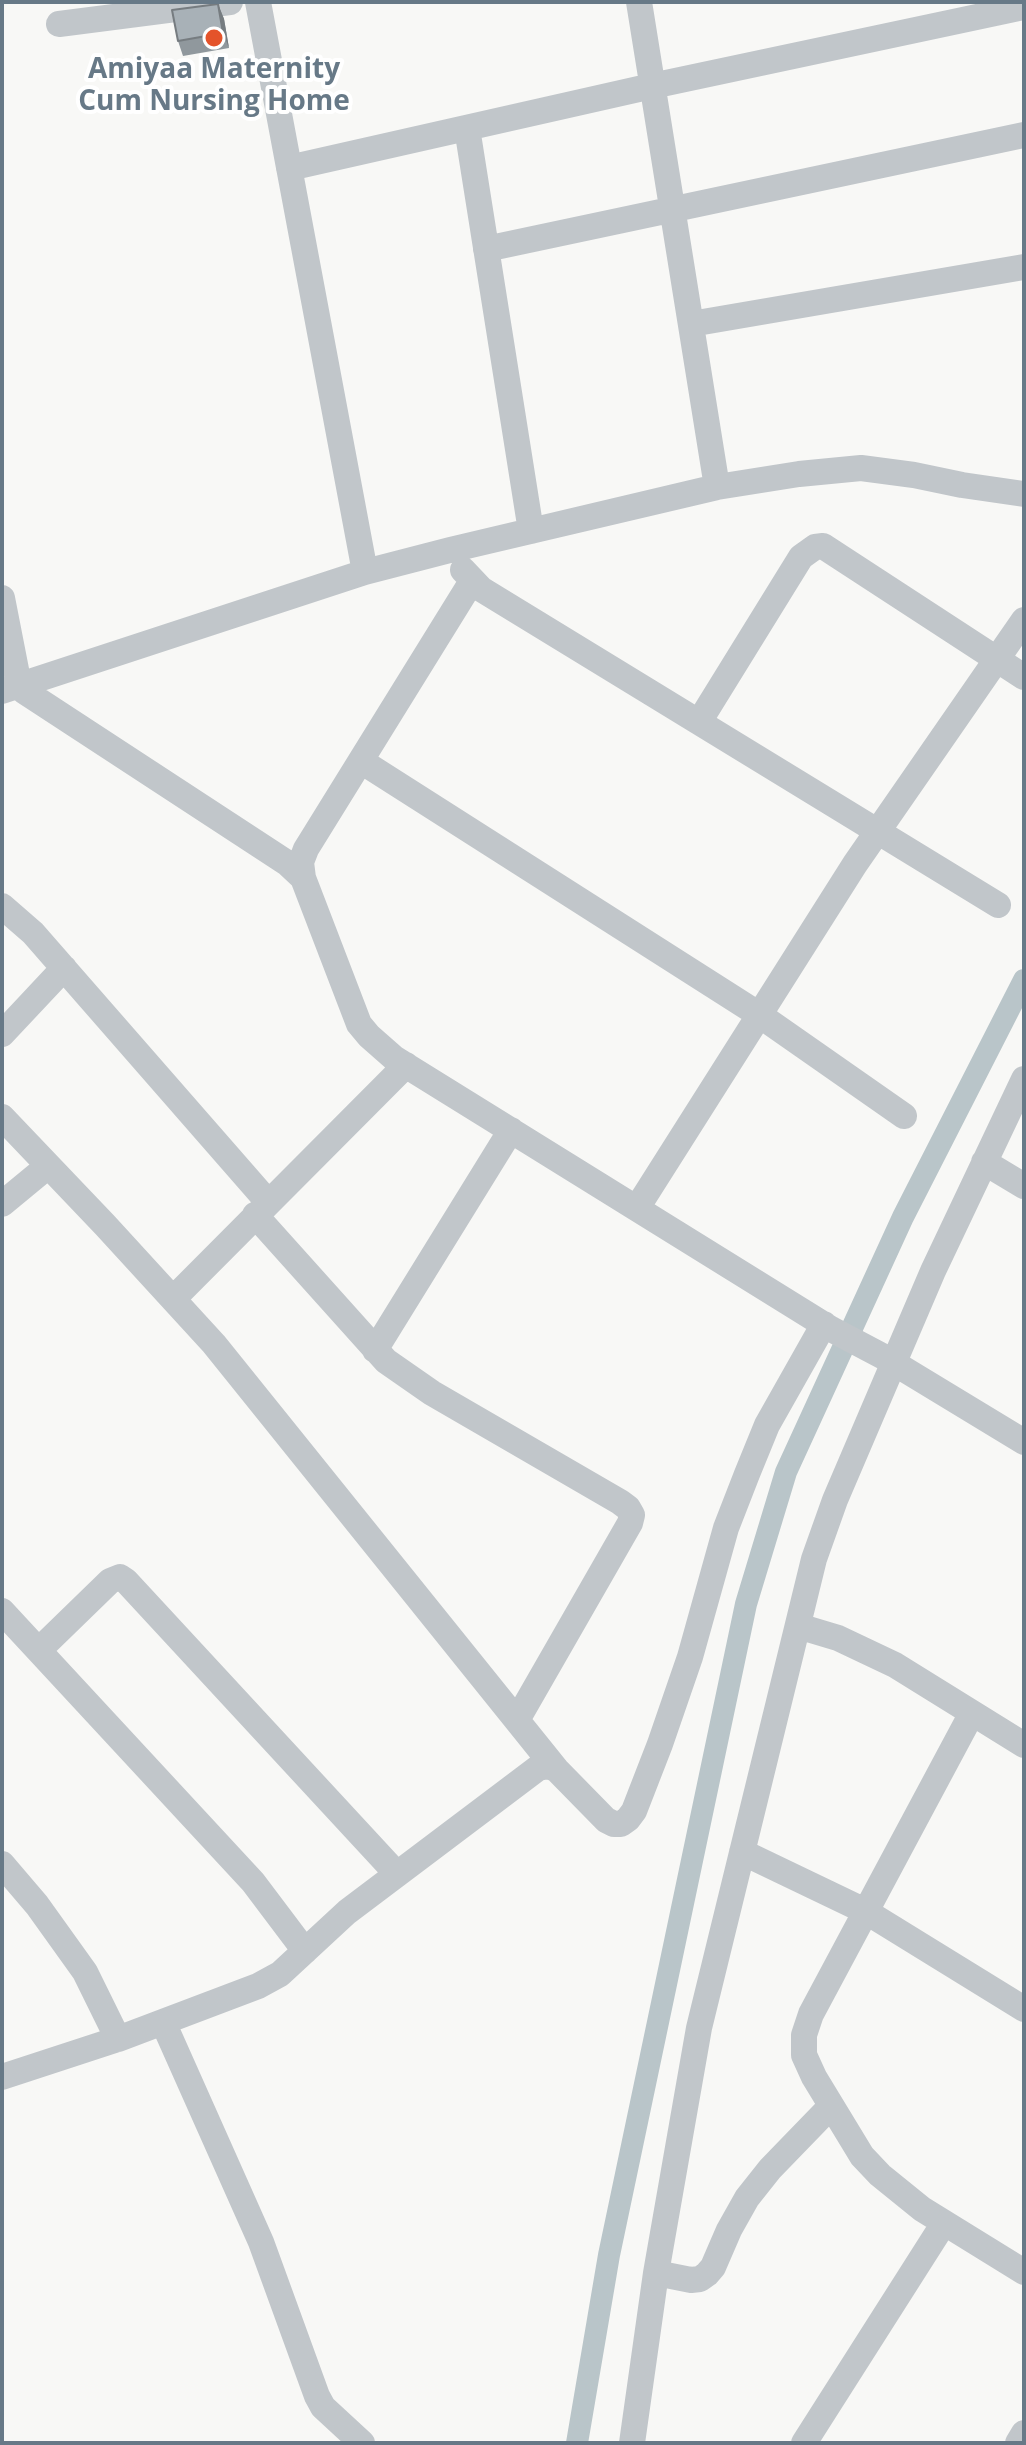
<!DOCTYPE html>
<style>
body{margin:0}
#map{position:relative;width:1026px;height:2445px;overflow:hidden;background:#f8f8f6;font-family:"Open Sans",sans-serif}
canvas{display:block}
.frame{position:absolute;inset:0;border:4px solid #677987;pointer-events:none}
</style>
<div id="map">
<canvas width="1026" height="2445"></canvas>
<div class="frame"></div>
</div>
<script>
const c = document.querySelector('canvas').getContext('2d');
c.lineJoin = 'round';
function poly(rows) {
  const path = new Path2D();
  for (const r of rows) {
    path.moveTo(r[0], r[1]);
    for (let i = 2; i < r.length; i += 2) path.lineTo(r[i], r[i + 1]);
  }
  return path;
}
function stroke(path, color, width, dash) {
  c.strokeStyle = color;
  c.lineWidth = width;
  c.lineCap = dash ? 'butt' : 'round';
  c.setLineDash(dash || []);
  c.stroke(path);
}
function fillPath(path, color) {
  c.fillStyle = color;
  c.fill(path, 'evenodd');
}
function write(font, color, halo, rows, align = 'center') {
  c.font = font + ' "Open Sans",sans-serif';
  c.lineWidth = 8;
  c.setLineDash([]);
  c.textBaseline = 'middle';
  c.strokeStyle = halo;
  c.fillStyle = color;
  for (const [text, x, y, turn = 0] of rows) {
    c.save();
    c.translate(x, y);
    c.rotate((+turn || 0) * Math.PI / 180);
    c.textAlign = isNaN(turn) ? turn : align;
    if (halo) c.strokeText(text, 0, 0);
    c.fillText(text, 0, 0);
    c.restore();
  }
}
stroke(poly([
 [577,2443,609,2255,746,1604,786,1472,903,1217,1024,980]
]), '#b9c5c9', 22);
stroke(poly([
 [258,2,365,572],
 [639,2,717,487],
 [59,24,230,2],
 [467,128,531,531],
 [289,168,652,86,1024,7],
 [486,249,1024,135],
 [691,324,1024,267],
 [463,570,481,589,998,905],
 [472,581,306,849,301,862,303,878,359,1024,369,1036,394,1058,831,1329,884,1357,1024,1442],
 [2,598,19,685,24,691,287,863,303,878],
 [2,691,365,572,450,550,717,487,799,474,861,468,914,475,962,485,1024,494],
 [699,722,801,557,815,547,823,546,1024,677],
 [361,761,758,1014,904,1116],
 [2,906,33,933,268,1202],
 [2,1034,64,968],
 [2,1117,105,1225,214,1344,556,1769],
 [984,1162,1024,1186],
 [2,1204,48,1166],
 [637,1208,855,864,1024,620],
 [255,1215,386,1361,432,1393,620,1502,628,1508,632,1515,630,1523,517,1720],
 [173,1299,406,1065],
 [375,1350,511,1130],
 [2,1611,253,1882,305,1951],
 [798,1626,838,1638,895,1665,1024,1745],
 [39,1650,110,1581,120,1577,126,1581,397,1874],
 [972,1713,811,2014,804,2035,804,2055,814,2077,862,2156,880,2175,922,2209,1024,2272],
 [742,1852,865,1911,1024,2009],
 [2,1864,37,1905,85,1972,118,2039],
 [163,2022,261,2242,317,2396,323,2407,362,2443],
 [2,2077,118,2039,258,1986,280,1974,347,1912,538,1768,548,1766,556,1769,606,1820,614,1824,621,1824,628,1819,634,1811,660,1744,690,1657,726,1528,747,1474,767,1425,824,1324],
 [656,2273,691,2280,700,2279,707,2274,713,2267,729,2230,747,2198,770,2169,831,2106],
 [632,2443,656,2273,699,2028,814,1559,835,1500,933,1271,1024,1079],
 [804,2443,944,2223],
 [1018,2443,1024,2433]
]), '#c1c6ca', 26);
fillPath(poly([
 [218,4,224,19,229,48,183,56,178,41]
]), '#90989d');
fillPath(poly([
 [218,4,224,19,229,48,223,33]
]), '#767c80');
const building = poly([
 [218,4,223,33,178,41,172,10,218,4]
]);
fillPath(building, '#a8b1b7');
stroke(building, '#767c80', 2);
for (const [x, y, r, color] of [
 [214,38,10,"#e4532a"]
]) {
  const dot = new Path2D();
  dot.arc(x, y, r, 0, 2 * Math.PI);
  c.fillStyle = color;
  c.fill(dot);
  stroke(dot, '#fff', 3);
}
write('bold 28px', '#677987', '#fff', [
 ["Amiyaa Maternity",214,70],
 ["Cum Nursing Home",214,102]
]);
</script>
